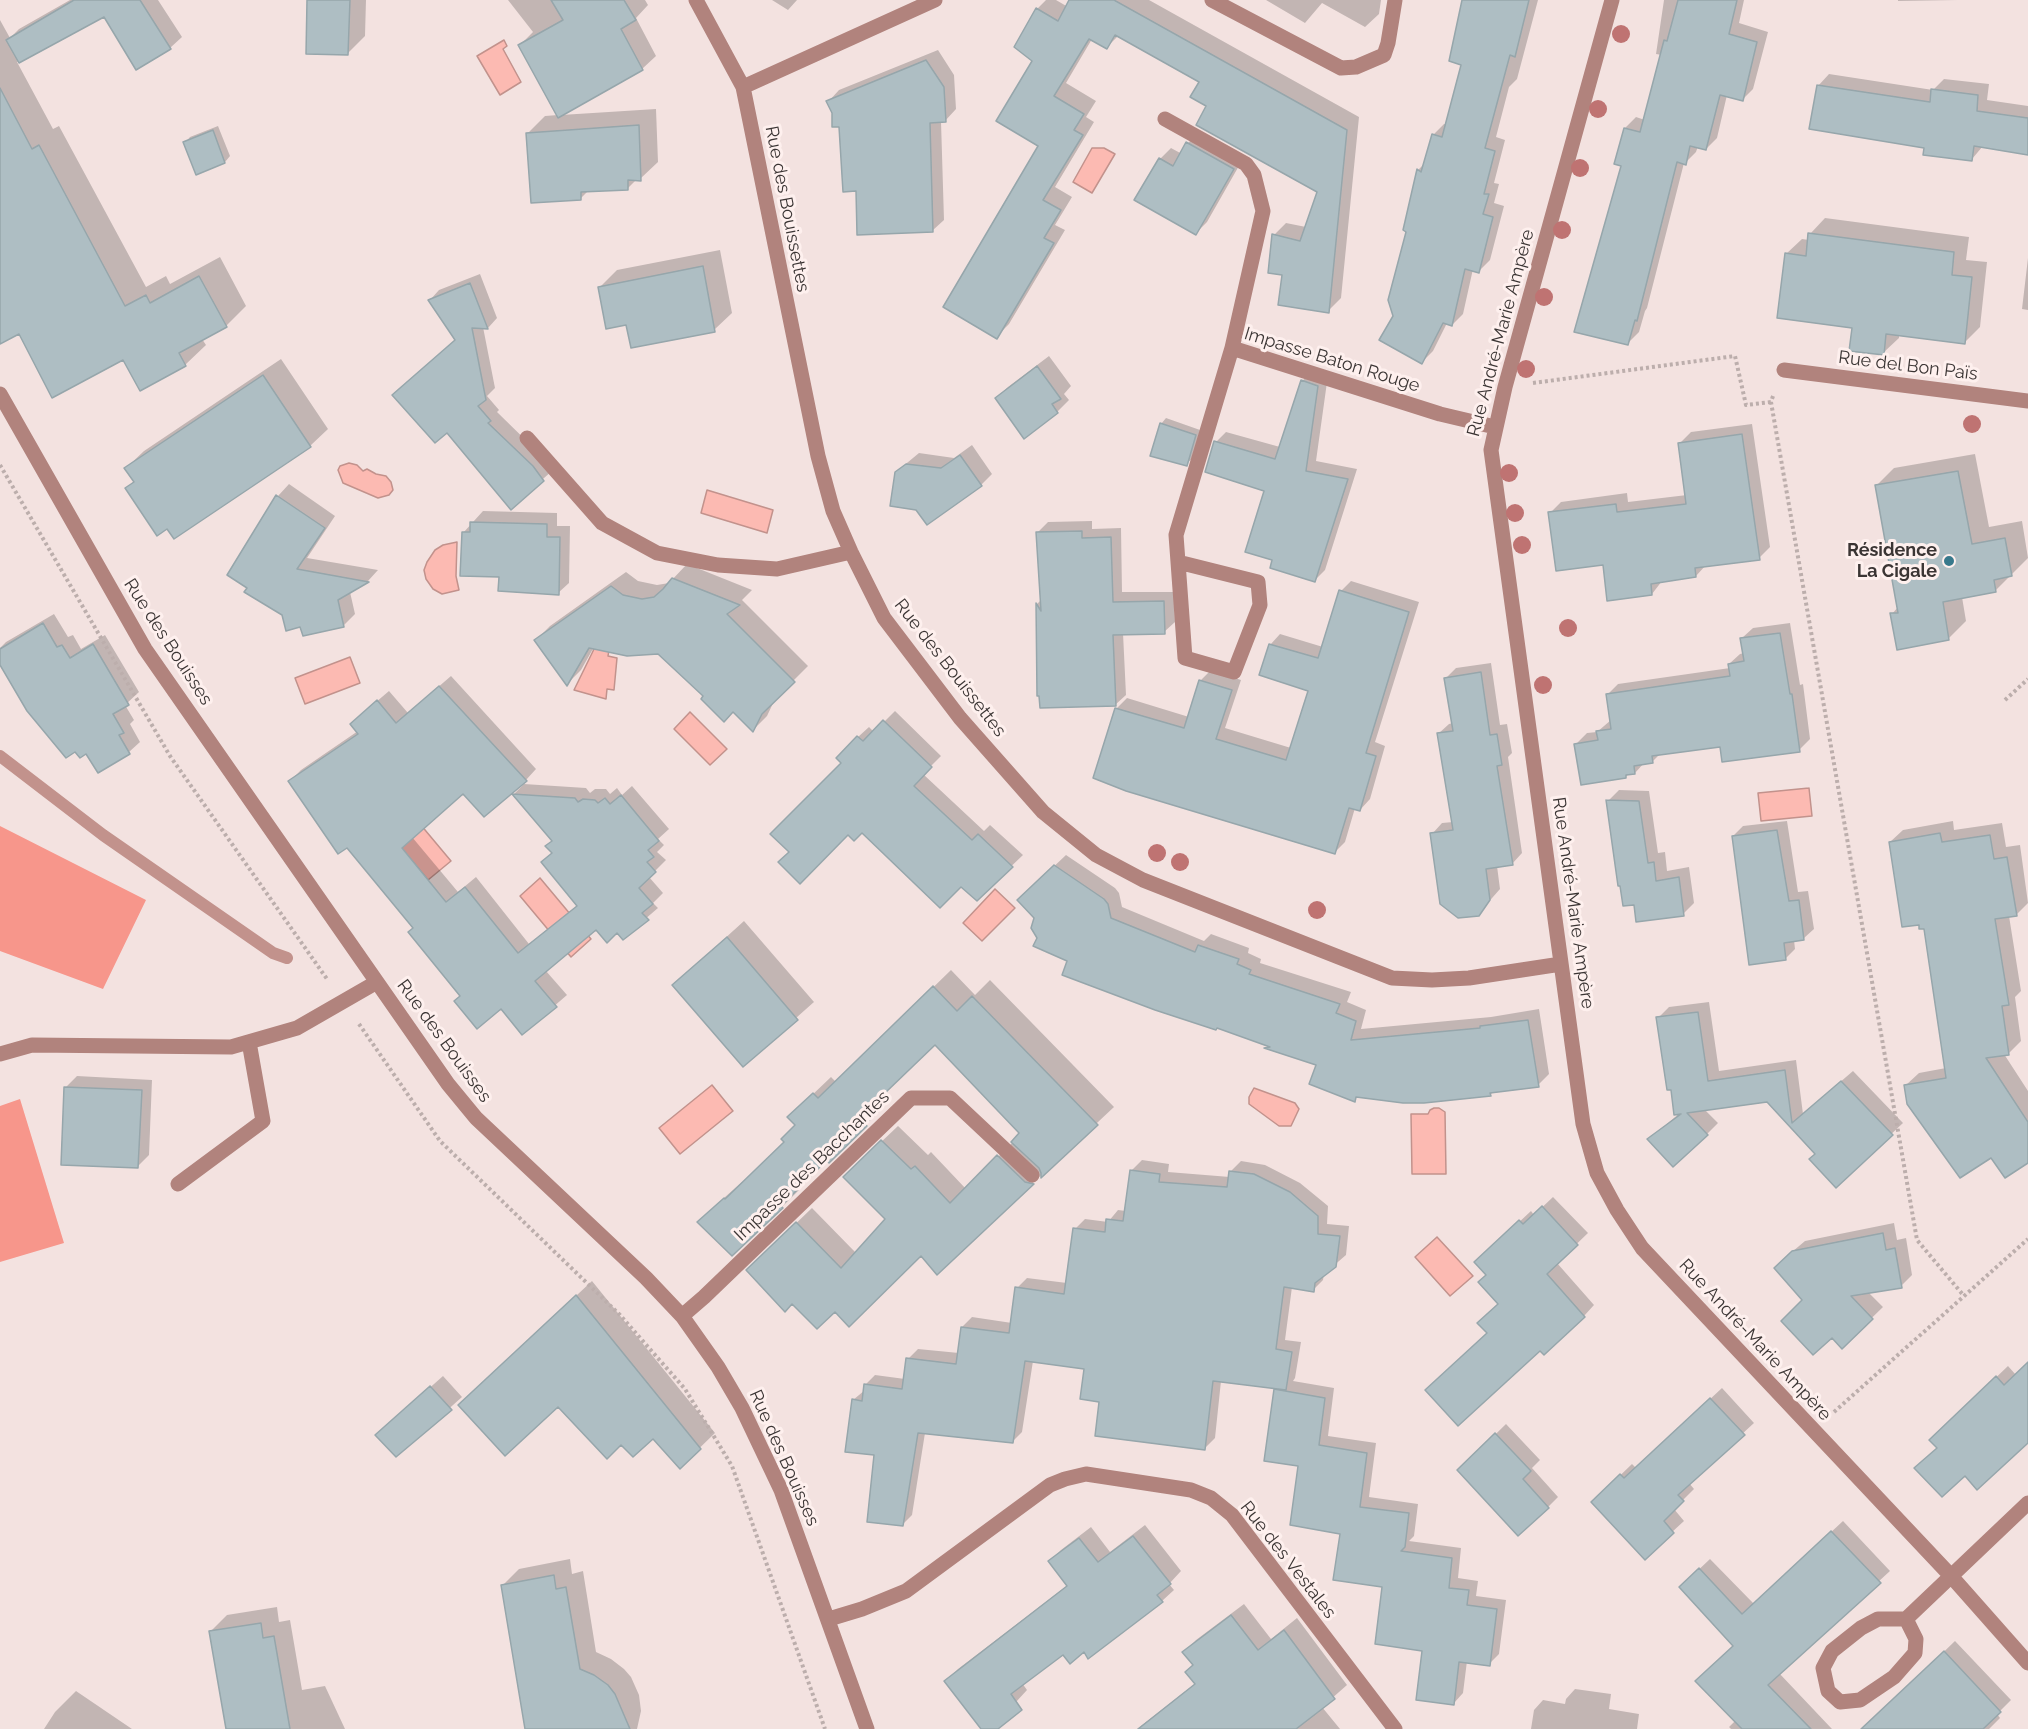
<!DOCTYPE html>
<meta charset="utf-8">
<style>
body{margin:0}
canvas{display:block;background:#f3e2e0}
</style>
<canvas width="2028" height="1729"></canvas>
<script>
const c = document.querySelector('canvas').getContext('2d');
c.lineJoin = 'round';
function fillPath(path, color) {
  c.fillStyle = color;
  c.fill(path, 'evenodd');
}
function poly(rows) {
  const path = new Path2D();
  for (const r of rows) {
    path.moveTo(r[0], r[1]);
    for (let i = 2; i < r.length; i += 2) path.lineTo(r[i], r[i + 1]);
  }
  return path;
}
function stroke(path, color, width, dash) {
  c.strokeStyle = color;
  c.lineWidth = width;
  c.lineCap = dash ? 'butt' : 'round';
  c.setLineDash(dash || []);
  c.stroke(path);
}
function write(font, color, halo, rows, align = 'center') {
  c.font = font + ' Raleway,sans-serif';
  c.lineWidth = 6;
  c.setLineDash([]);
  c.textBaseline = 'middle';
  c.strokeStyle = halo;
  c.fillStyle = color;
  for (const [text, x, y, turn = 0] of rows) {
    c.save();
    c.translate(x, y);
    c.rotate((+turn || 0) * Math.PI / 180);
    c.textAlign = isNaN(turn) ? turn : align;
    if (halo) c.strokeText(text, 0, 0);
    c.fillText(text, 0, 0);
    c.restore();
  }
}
fillPath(poly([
 [0,826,146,900,103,989,0,951],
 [20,1099,64,1243,0,1262,0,1106]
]), '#f7968b');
const water = poly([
 [504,40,507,46,503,49,521,82,500,95,477,56,504,40],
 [1092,148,1104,148,1115,154,1092,193,1073,182,1092,148],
 [349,463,357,465,363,471,367,469,376,474,386,476,391,482,393,490,389,495,378,498,343,483,338,470,340,466,349,463],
 [707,490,773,510,767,533,701,513,707,490],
 [457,542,456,576,459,590,442,594,433,589,426,579,424,570,427,562,435,550,443,545,457,542],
 [596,645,609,650,608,656,617,658,614,690,607,689,606,699,574,690,596,645],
 [350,657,360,683,305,704,295,678,350,657],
 [690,712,727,749,710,765,674,729,690,712],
 [1809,788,1812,816,1761,821,1758,793,1809,788],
 [415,818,451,861,428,880,392,837,415,818],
 [540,878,591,939,571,957,520,896,540,878],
 [995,889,1015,908,982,941,963,923,995,889],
 [712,1085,733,1111,680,1154,659,1128,712,1085],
 [1254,1088,1295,1103,1299,1109,1291,1126,1279,1126,1249,1104,1249,1097,1254,1088],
 [1434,1108,1439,1108,1445,1112,1446,1174,1412,1174,1411,1114,1428,1114,1430,1110,1434,1108],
 [1437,1237,1473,1276,1450,1296,1415,1257,1437,1237]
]);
fillPath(water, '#fcbab2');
stroke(water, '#c2928c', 1.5);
fillPath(poly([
 [70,0,158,0,182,37,170,48,105,15,17,62,53,129,59,126,146,287,166,276,170,284,220,257,246,306,226,326,202,339,206,345,185,365,124,358,0,245,0,20,10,38,19,29],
 [309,0,366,0,365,36,348,53],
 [508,0,645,0,648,5,636,18,656,56,642,69,561,115,656,109,658,162,640,179,637,179,628,188,589,190,580,199,528,133,545,116,558,115,520,45,533,32],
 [772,0,797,0,788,10],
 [1046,0,1056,0,1068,7,1071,0,1149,0,1359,117,1341,298,1328,311,1284,273,1274,235,1286,223,1306,227,1319,191,1208,105,1201,82,1119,35,1107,47,1092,39,1066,83,1096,101,1086,117,1094,122,1055,187,1072,197,1055,225,1065,230,1009,324,996,337,1040,145,1034,60,1037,9],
 [1266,0,1381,0,1379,14,1365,27,1322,3,1305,23],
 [1464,0,1538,0,1517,79,1509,87,1496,137,1505,140,1494,183,1499,184,1494,203,1504,206,1490,260,1479,271,1473,269,1463,314,1452,325,1447,323,1433,351,1422,362,1395,316,1418,170,1425,163,1433,135,1444,124,1447,124,1462,64],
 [1664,0,1744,0,1739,23,1768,32,1753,89,1742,100,1727,95,1717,138,1706,149,1698,146,1696,152,1685,163,1684,163,1647,308,1645,311,1639,332,1628,343,1623,165,1625,128,1636,117,1645,120,1662,55,1656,54],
 [1898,0,1958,0,1898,1],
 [938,50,954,75,956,109,945,121,941,121,944,220,932,231,841,125,828,102,839,90],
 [1829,74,1933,90,1944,79,1989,84,1987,100,2028,106,2028,153,1983,146,1972,159,1925,146,1818,86],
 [218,126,230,156,225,162,197,173,185,143,190,137],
 [1199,132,1244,157,1207,222,1196,233,1160,159,1171,148,1182,154,1188,143],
 [1825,218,1969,237,1966,260,1987,262,1980,327,1965,342,1899,334,1899,338,1883,353,1854,327,1786,254,1802,239,1809,240,1810,234],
 [720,250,732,313,714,330,627,323,600,287,617,270],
 [2028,258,2028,310,2022,309],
 [480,274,497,318,488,328,483,327,495,388,487,396,499,410,497,412,543,457,552,471,511,507,456,340,430,300,439,290],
 [1049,356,1071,386,1064,394,1069,400,1057,412,1024,437,996,398,1008,387],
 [281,359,328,429,310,446,174,537,167,527,127,488,135,480,126,468,144,451],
 [1313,371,1328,375,1316,461,1357,469,1325,570,1315,580,1274,559,1266,491,1216,442,1226,432,1280,447,1302,381],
 [1166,418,1200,430,1192,459,1186,464,1161,424],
 [1752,424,1770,547,1759,558,1706,565,1696,576,1662,581,1652,594,1604,563,1550,513,1561,502,1627,493,1628,502,1687,495,1680,443,1691,432],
 [972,445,992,474,981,485,896,472,919,453,954,458],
 [1975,454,1989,527,2022,521,2028,558,1996,590,1962,597,1966,621,1949,638,1898,648,1892,614,1898,607,1877,485,1894,468],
 [289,484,335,516,307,558,378,570,368,581,350,592,355,614,344,625,301,625,283,615,229,575,278,496],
 [483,511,557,513,557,526,570,526,569,583,558,593,501,576,463,533],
 [1092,521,1092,529,1121,528,1122,592,1174,592,1175,622,1164,632,1123,633,1126,695,1115,705,1038,695,1037,604,1042,599,1038,532,1048,522],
 [687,564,752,590,742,600,808,666,775,699,767,716,753,730,734,710,705,696,658,652,594,647,581,670,567,684,536,640,550,626,626,572,638,581,657,585,669,583],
 [1351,581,1419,602,1375,742,1385,746,1370,799,1360,810,1355,808,1345,842,1335,852,1116,709,1127,698,1189,717,1200,681,1211,670,1241,680,1225,728,1291,748,1309,690,1270,645,1280,634,1323,647,1341,591],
 [54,614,68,637,73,635,81,649,105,635,139,692,125,705,134,720,130,724,140,742,129,752,87,752,0,662,0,648,6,642],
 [1790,623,1800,685,1803,684,1810,739,1799,750,1721,745,1660,754,1652,762,1644,763,1635,773,1629,774,1625,777,1576,744,1587,733,1597,732,1611,720,1607,695,1618,684,1730,668,1729,664,1740,654,1744,653,1742,638,1753,628],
 [1491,663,1500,725,1507,724,1512,753,1508,757,1522,853,1512,864,1497,866,1500,889,1478,914,1432,834,1442,823,1453,822,1438,734,1449,724,1453,723,1446,678,1456,668],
 [451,676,536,769,526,780,463,792,412,837,458,892,476,877,529,944,578,905,543,862,553,852,553,840,514,794,524,784,586,788,590,793,595,789,606,789,610,794,617,788,622,795,632,786,669,829,658,839,664,845,657,852,666,860,649,877,663,893,653,903,658,908,623,938,617,931,596,927,546,971,567,995,523,1033,501,1006,461,995,415,928,290,781,301,770,358,731,362,714,389,691,408,713],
 [895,711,941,756,923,774,984,831,990,825,1023,855,977,899,961,885,862,831,848,833,791,852,858,737,869,727,874,732],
 [1619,790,1649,791,1658,853,1665,852,1667,871,1689,867,1694,903,1683,914,1635,904,1608,801],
 [1787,821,1798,892,1808,891,1814,929,1804,938,1794,940,1795,949,1785,959,1733,836,1743,826],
 [1953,821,1954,830,2002,823,2006,847,2020,845,2028,903,2016,915,2009,916,2021,991,2015,997,2021,1041,2008,1054,2004,1054,2028,1091,2028,1161,1991,1156,1906,1085,1919,1073,1946,1068,1926,927,1890,842,1903,830],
 [1066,855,1115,888,1119,893,1122,907,1204,941,1211,934,1249,948,1248,953,1261,959,1260,963,1351,992,1347,1002,1366,1010,1361,1029,1491,1017,1539,1009,1549,1074,1538,1085,1494,1091,1490,1095,1358,1096,1354,1100,1318,1064,1266,1047,1269,1045,1069,960,1038,938,1030,889],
 [744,921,814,1002,743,1065,691,969],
 [951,970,975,995,990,980,1114,1107,937,1273,921,1254,835,1310,763,1255,812,1208,856,1253,887,1218,860,1162,898,1126,928,1155,931,1152,966,1189,1022,1133,935,1043,875,1101,883,1108,829,1161,826,1159,797,1188,799,1190,782,1207,716,1205,742,1182,743,1183,786,1142,797,1125,789,1117,831,1077,836,1082],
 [1709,1002,1719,1071,1796,1060,1803,1114,1853,1071,1903,1123,1836,1186,1817,1154,1767,1101,1704,1109,1718,1123,1707,1134,1649,1139,1681,1112,1658,1018,1669,1007],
 [77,1076,152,1080,149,1155,138,1166,65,1088],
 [1142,1160,1169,1164,1168,1172,1230,1177,1231,1171,1241,1161,1265,1165,1300,1183,1328,1206,1327,1224,1349,1226,1346,1255,1324,1274,1323,1280,1313,1290,1292,1287,1285,1340,1301,1342,1295,1378,1293,1381,1334,1388,1328,1436,1376,1443,1369,1497,1418,1504,1414,1536,1409,1541,1461,1548,1458,1578,1478,1581,1476,1596,1506,1600,1499,1654,1489,1664,1467,1661,1463,1693,1454,1703,1424,1650,1384,1586,1342,1533,1300,1465,1275,1389,1277,1387,1221,1381,1215,1438,1205,1448,1101,1400,1086,1368,1033,1361,1022,1432,1012,1442,925,1433,912,1515,902,1525,876,1454,853,1400,865,1390,865,1385,875,1375,905,1379,908,1359,918,1349,959,1353,962,1327,972,1317,1012,1323,1017,1288,1027,1278,1067,1283,1075,1229,1085,1219,1108,1222,1118,1210,1126,1211,1132,1170],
 [1553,1197,1588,1233,1557,1263,1594,1305,1584,1316,1540,1348,1488,1332,1500,1303,1488,1275,1487,1252,1531,1211,1534,1215],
 [1894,1223,1897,1240,1906,1238,1912,1275,1901,1286,1868,1292,1883,1307,1842,1347,1786,1257,1805,1241],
 [592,1281,715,1433,680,1467,653,1437,558,1405,475,1390],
 [2028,1364,2028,1441,1939,1447,1942,1429,2008,1366,2016,1375],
 [443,1376,462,1397,397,1455,389,1424],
 [1722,1388,1754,1423,1689,1483,1694,1489,1674,1509,1684,1521,1645,1557,1604,1491,1632,1464,1636,1468],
 [1506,1424,1540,1460,1532,1468,1558,1497,1548,1507,1459,1470],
 [1843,1521,1890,1571,1779,1673,1832,1729,1731,1729,1729,1727,1736,1720,1735,1646,1692,1576,1710,1559,1754,1604],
 [1145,1525,1181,1571,1169,1584,1174,1590,1162,1601,1089,1657,1084,1650,1064,1653,1022,1683,1027,1690,1016,1702,946,1681,958,1669,1068,1585,1050,1561,1061,1550,1091,1527,1110,1552],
 [570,1559,572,1574,583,1571,596,1652,611,1659,624,1669,631,1677,639,1695,641,1711,637,1729,526,1729,503,1585,519,1569],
 [1244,1604,1271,1639,1297,1618,1347,1685,1322,1707,1340,1729,1137,1729,1196,1683,1194,1665,1184,1652,1196,1640],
 [277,1607,279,1622,290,1620,302,1690,325,1686,345,1729,226,1729,210,1632,227,1615],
 [1955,1641,2011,1700,1997,1714,2000,1718,1989,1729,1864,1729],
 [1575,1689,1611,1694,1609,1709,1639,1714,1637,1729,1531,1729,1534,1710,1543,1700,1565,1704,1566,1699],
 [76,1691,132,1729,44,1729,55,1712]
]), '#0003');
stroke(poly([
 [0,756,103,835,273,953,287,958]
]), '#c2928c', 12);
const building = poly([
 [74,0,140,0,171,49,136,70,104,17,19,63,6,40,74,0],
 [307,0,350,0,348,55,306,54,307,0],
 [551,0,624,0,636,20,621,29,643,70,558,118,518,45,563,20,551,0],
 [1069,0,1114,0,1347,130,1329,313,1278,305,1282,275,1268,273,1272,234,1300,241,1317,192,1196,125,1206,106,1190,97,1199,82,1115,35,1107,49,1089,39,1054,96,1084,114,1074,130,1083,135,1043,200,1061,210,1044,238,1054,243,997,339,943,307,1038,146,996,121,1032,61,1014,47,1036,8,1058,21,1069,0],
 [1462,0,1529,0,1515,57,1510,55,1485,148,1495,151,1484,194,1489,194,1483,214,1493,217,1479,273,1465,269,1452,326,1443,323,1422,364,1379,340,1393,316,1388,300,1406,232,1403,230,1417,169,1421,172,1432,134,1442,137,1461,65,1449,61,1462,0],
 [1678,0,1737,0,1729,34,1757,42,1743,101,1720,95,1706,150,1690,146,1686,165,1677,162,1637,321,1635,320,1628,345,1574,332,1621,166,1614,164,1624,128,1640,132,1664,40,1667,41,1678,0],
 [926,60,944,87,946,122,930,123,933,232,857,235,856,191,843,192,839,127,832,127,832,113,826,101,926,60],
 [1817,85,1930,102,1931,89,1978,95,1977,111,2028,118,2028,155,1974,146,1972,161,1923,155,1924,148,1809,129,1817,85],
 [0,88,32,149,39,145,125,306,146,295,150,303,199,276,227,327,179,353,186,366,140,391,123,360,52,398,19,334,0,344,0,88],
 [639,125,641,181,628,180,628,190,581,192,581,200,531,203,526,133,639,125],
 [213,130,225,163,196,175,183,142,213,130],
 [1186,142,1234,169,1196,235,1134,200,1159,158,1173,166,1186,142],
 [1808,233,1954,252,1952,275,1972,277,1965,344,1886,334,1884,355,1849,351,1852,328,1777,318,1785,253,1806,256,1808,233],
 [703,266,715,332,631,348,626,325,606,329,598,287,703,266],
 [470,283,488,329,472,328,486,400,478,406,491,421,488,423,533,466,544,481,511,510,447,433,435,443,392,395,455,340,428,300,470,283],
 [1037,366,1061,399,1052,404,1058,413,1024,439,995,398,1037,366],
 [263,375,311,447,174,539,167,529,157,536,125,488,134,482,124,468,263,375],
 [1301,380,1318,386,1306,471,1348,479,1315,582,1270,568,1272,560,1245,552,1264,491,1205,472,1214,441,1275,459,1301,380],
 [1160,423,1196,435,1187,466,1150,456,1160,423],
 [1742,434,1760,560,1695,568,1696,577,1651,584,1652,595,1607,601,1603,565,1556,571,1548,512,1616,504,1617,512,1686,504,1678,443,1742,434],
 [960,455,982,486,927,525,916,510,890,506,895,472,906,464,941,468,960,455],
 [1958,471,1972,544,2005,538,2012,576,1994,580,1996,592,1943,602,1949,640,1897,650,1890,613,1898,613,1875,485,1958,471],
 [276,495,325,528,297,569,369,582,338,600,344,627,303,636,300,627,286,631,282,615,244,592,247,588,227,575,276,495],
 [470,522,547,524,547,537,560,537,559,595,498,591,499,577,460,576,462,532,470,532,470,522],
 [1082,531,1082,538,1111,537,1113,602,1164,601,1165,634,1113,635,1116,706,1040,708,1039,696,1037,696,1036,603,1041,611,1036,532,1082,531],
 [672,578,740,605,727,614,795,682,762,714,753,732,733,712,724,722,701,699,703,696,658,654,627,656,589,648,567,686,534,640,611,586,623,595,642,599,654,597,663,589,672,578],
 [1339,590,1409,612,1366,753,1376,756,1360,811,1349,808,1335,854,1126,791,1093,778,1115,708,1184,728,1199,680,1232,690,1216,739,1286,760,1308,691,1259,675,1269,644,1318,658,1339,590],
 [43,623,57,647,62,645,70,658,93,644,129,705,113,714,124,733,119,735,130,754,98,773,86,754,80,758,75,752,66,758,27,711,0,665,0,649,43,623],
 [1780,633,1790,694,1792,694,1800,752,1722,762,1720,747,1652,756,1653,763,1634,766,1635,774,1626,775,1626,778,1581,785,1574,744,1598,740,1596,731,1611,729,1606,694,1730,676,1728,664,1744,661,1740,638,1780,633],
 [1481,672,1490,735,1497,734,1502,765,1497,766,1513,865,1486,869,1490,900,1479,916,1458,918,1440,904,1430,833,1453,830,1437,733,1453,731,1444,678,1481,672],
 [439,686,527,781,484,817,463,794,402,848,446,902,465,887,518,953,577,906,541,862,552,853,545,846,552,841,512,794,575,798,578,802,583,799,595,800,598,803,605,798,610,804,621,795,659,841,648,850,654,857,647,862,656,872,639,888,653,904,642,913,649,920,623,940,617,933,607,943,596,930,535,981,557,1007,522,1035,501,1009,477,1029,454,1001,460,996,408,932,413,928,347,848,338,854,288,781,358,734,350,724,377,700,396,723,439,686],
 [883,720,932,767,914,786,972,840,978,834,1013,867,977,901,961,887,940,908,862,833,854,841,848,835,800,884,778,862,789,852,770,834,841,763,836,758,857,736,863,741,883,720],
 [1606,800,1639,801,1648,863,1654,862,1656,881,1679,877,1684,916,1636,922,1634,905,1623,906,1620,886,1618,886,1606,800],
 [1777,830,1789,901,1799,900,1804,940,1784,943,1786,960,1749,965,1732,836,1777,830],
 [1940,833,1942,842,1990,835,1994,859,2007,857,2017,916,1995,919,2009,1005,2002,1006,2009,1055,1986,1058,2028,1122,2028,1163,2005,1178,1991,1158,1960,1178,1907,1104,1904,1085,1946,1078,1924,929,1919,929,1919,925,1902,927,1889,842,1940,833],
 [1054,865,1104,899,1108,904,1111,918,1195,952,1198,945,1239,959,1237,964,1251,970,1249,974,1340,1004,1336,1013,1356,1021,1351,1040,1480,1028,1480,1026,1528,1020,1539,1087,1490,1093,1491,1096,1424,1103,1403,1103,1356,1097,1355,1102,1309,1084,1316,1065,1264,1048,1270,1047,1217,1028,1216,1030,1155,1010,1062,975,1067,961,1033,946,1037,938,1031,928,1034,918,1017,900,1054,865],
 [727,937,798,1020,743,1067,672,985,727,937],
 [933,986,957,1011,972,996,1098,1125,1041,1178,1041,1173,1039,1168,1011,1142,1019,1133,935,1045,859,1118,867,1126,829,1163,826,1161,781,1206,783,1208,732,1256,697,1222,724,1198,725,1199,784,1142,781,1139,795,1125,787,1117,813,1093,818,1098,933,986],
 [1698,1012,1708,1081,1785,1070,1792,1123,1841,1081,1893,1135,1836,1188,1809,1159,1815,1154,1767,1102,1687,1113,1708,1135,1673,1167,1647,1139,1681,1114,1674,1115,1671,1090,1667,1090,1656,1017,1698,1012],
 [64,1087,142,1090,138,1168,61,1165,64,1087],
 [881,1140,911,1169,915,1166,950,1203,997,1155,1025,1182,1034,1184,937,1275,921,1256,849,1327,835,1312,817,1329,792,1304,785,1312,746,1270,796,1222,841,1268,885,1219,843,1177,881,1140],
 [1130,1170,1160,1174,1159,1182,1227,1187,1229,1171,1254,1174,1290,1192,1318,1216,1318,1234,1340,1236,1336,1267,1315,1283,1314,1292,1284,1287,1276,1349,1292,1352,1286,1390,1213,1381,1205,1450,1095,1436,1099,1402,1080,1399,1084,1369,1025,1361,1013,1443,918,1433,903,1526,867,1522,874,1455,845,1452,852,1399,862,1401,864,1384,902,1389,906,1358,956,1364,961,1327,1009,1333,1015,1287,1064,1294,1073,1228,1105,1232,1106,1219,1123,1221,1130,1170],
 [1542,1206,1578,1245,1547,1274,1585,1317,1544,1355,1540,1351,1458,1426,1425,1390,1487,1333,1477,1323,1498,1304,1478,1282,1486,1275,1474,1262,1519,1220,1523,1224,1542,1206],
 [1883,1233,1886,1250,1895,1248,1902,1288,1851,1296,1873,1319,1842,1349,1832,1338,1813,1355,1781,1321,1802,1300,1774,1268,1792,1251,1883,1233],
 [576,1295,701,1449,680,1469,653,1439,633,1457,621,1445,607,1459,558,1407,505,1456,458,1405,576,1295],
 [2028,1362,2028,1443,1977,1490,1965,1476,1942,1497,1914,1468,1937,1448,1929,1440,1996,1376,2004,1385,2028,1362],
 [430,1386,452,1410,396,1457,375,1435,430,1386],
 [1274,1389,1325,1398,1319,1445,1367,1453,1360,1507,1409,1513,1405,1547,1401,1551,1452,1558,1449,1588,1469,1590,1467,1605,1497,1609,1490,1666,1459,1662,1454,1705,1416,1700,1422,1651,1375,1644,1382,1587,1333,1580,1340,1534,1290,1525,1298,1466,1264,1461,1274,1389],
 [1710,1398,1745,1435,1678,1495,1684,1501,1664,1521,1674,1533,1645,1560,1591,1502,1620,1474,1624,1478,1710,1398],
 [1495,1433,1531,1471,1523,1479,1549,1508,1518,1536,1457,1470,1495,1433],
 [1831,1531,1881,1583,1768,1685,1811,1729,1742,1729,1695,1681,1733,1646,1679,1587,1699,1568,1742,1614,1831,1531],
 [1133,1536,1171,1584,1157,1595,1163,1602,1088,1659,1084,1652,1070,1664,1063,1655,1011,1694,1022,1710,998,1729,981,1729,944,1681,1067,1586,1048,1561,1064,1549,1079,1538,1098,1562,1133,1536],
 [554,1575,556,1589,566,1587,580,1669,594,1675,608,1685,615,1694,630,1729,525,1729,501,1585,554,1575],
 [1231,1615,1258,1650,1284,1630,1335,1699,1296,1729,1138,1729,1195,1684,1185,1672,1193,1665,1182,1652,1231,1615],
 [261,1623,263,1638,274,1636,290,1729,226,1729,209,1631,261,1623],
 [1944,1651,2001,1712,1983,1729,1861,1729,1944,1651]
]);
fillPath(building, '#aebec3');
stroke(building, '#96a6ab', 1.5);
stroke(poly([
 [1533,383,1735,356,1746,405,1771,402],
 [1773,396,1771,402,1917,1240,1964,1296],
 [0,465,170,756,327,979],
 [2005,700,2028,679],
 [359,1024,440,1141,620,1315,685,1389,732,1466,825,1729],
 [1834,1412,2028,1239]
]), '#bcaeac', 4, [3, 3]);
stroke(poly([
 [696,0,743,87,818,456,833,511,851,552,884,618,960,718,1043,812,1096,855,1143,880,1392,978,1432,980,1469,978,1561,964],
 [1212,0,1341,68,1356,67,1384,55,1388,43,1395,0],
 [1612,0,1505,387,1491,450,1583,1124,1597,1173,1617,1210,1642,1248,1951,1576,2028,1663],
 [743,87,935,0],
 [1165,119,1246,164,1254,175,1263,211,1232,348],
 [1784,370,2028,401],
 [0,394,145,649,448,1084,476,1118,646,1278,682,1316,718,1367,742,1408,781,1490,867,1729],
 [527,438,602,523,657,553,718,565,777,569,851,552],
 [1178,562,1258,582,1260,605,1234,672,1185,658,1178,562,1176,535,1232,348,1440,414,1495,427],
 [0,1054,32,1045,231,1047,297,1028,377,982],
 [178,1184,263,1121,249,1042],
 [682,1316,704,1297,911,1098,950,1098,1032,1175],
 [829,1619,862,1609,906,1591,1050,1485,1065,1479,1086,1474,1191,1490,1211,1498,1232,1515,1395,1729],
 [1906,1619,1916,1639,1915,1653,1894,1677,1860,1700,1840,1702,1828,1691,1823,1668,1832,1651,1861,1628,1878,1619,1906,1619,2028,1503]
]), '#b1837d', 15);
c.fillStyle = '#bf7372';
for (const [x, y] of [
 [1621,34],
 [1598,109],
 [1580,168],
 [1562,230],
 [1544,297],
 [1526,369],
 [1972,424],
 [1509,473],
 [1515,513],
 [1522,545],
 [1568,628],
 [1543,685],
 [1157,853],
 [1180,862],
 [1317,910]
]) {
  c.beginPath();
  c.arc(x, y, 9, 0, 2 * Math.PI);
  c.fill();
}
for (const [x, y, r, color] of [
 [1949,561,6,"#38798c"]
]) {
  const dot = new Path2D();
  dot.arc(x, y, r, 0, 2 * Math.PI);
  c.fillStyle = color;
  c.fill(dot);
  stroke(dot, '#fef0ee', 2);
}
write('18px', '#3b3534', '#fef0ee', [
 ["Rue des Bouissettes",787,209,79],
 ["Rue André-Marie Ampère",1501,333,-75],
 ["Impasse Baton Rouge",1332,360,17],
 ["Rue del Bon Païs",1908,366,7],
 ["Rue des Bouisses",168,642,57],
 ["Rue des Bouissettes",950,668,52],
 ["Rue André-Marie Ampère",1573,903,82],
 ["Rue des Bouisses",444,1041,54],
 ["Impasse des Bacchantes",812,1166,-44],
 ["Rue André-Marie Ampère",1755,1340,47],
 ["Rue des Bouisses",784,1458,66],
 ["Rue des Vestales",1288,1560,52]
]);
write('bold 18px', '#3b3534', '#fef0ee', [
 ["Résidence",1937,551],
 ["La Cigale",1937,572]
], 'right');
</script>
